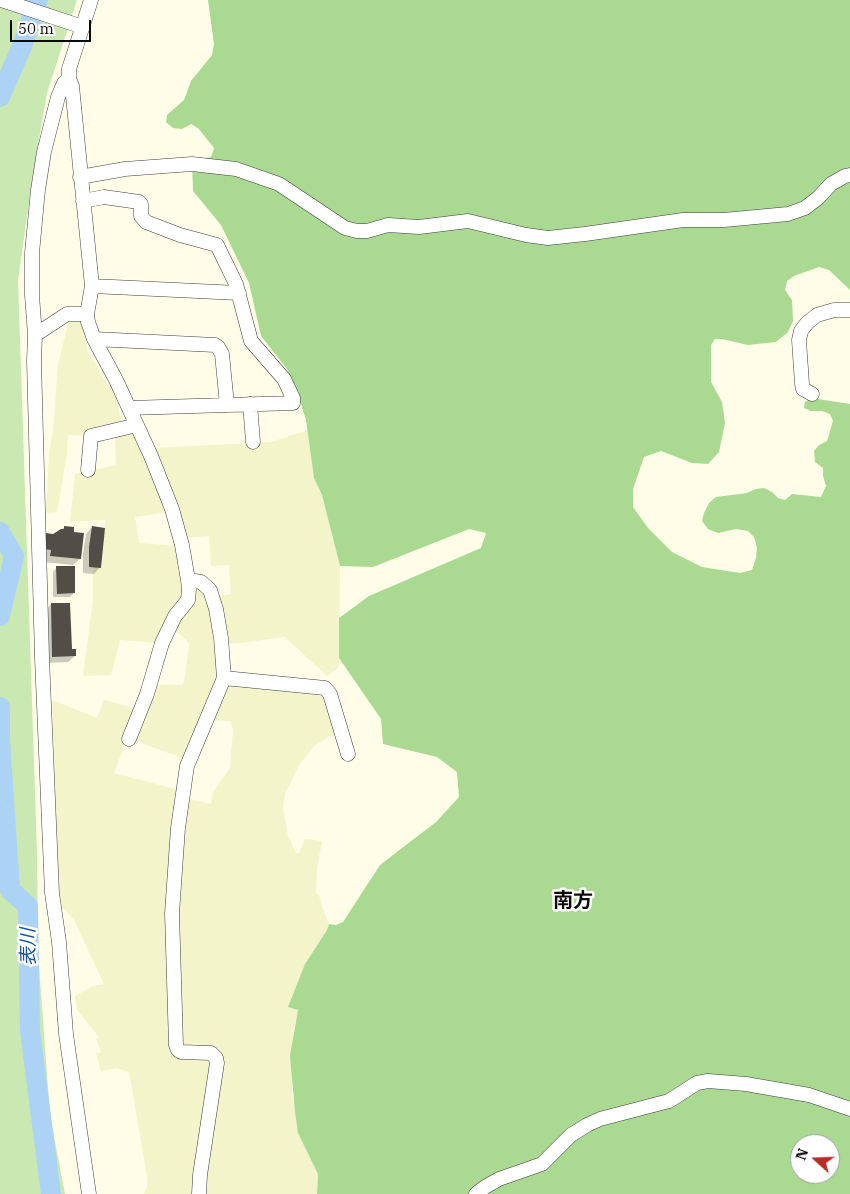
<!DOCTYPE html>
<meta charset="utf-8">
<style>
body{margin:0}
#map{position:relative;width:850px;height:1194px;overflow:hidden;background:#fffde7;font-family:"IBM Plex Serif",serif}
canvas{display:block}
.north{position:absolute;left:790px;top:1134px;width:50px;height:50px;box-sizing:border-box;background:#fff;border:1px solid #9d9d9d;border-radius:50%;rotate:290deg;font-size:14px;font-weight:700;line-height:20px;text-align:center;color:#0a0a0a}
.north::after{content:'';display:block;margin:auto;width:18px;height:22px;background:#b92c23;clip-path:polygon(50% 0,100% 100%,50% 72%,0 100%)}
.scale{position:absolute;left:10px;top:20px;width:81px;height:22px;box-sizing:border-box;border:2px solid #0a0a0a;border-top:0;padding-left:6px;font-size:15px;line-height:18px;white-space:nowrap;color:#0a0a0a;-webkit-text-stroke:4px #fff;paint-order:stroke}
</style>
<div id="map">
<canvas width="850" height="1194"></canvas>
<div class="north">N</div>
<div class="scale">50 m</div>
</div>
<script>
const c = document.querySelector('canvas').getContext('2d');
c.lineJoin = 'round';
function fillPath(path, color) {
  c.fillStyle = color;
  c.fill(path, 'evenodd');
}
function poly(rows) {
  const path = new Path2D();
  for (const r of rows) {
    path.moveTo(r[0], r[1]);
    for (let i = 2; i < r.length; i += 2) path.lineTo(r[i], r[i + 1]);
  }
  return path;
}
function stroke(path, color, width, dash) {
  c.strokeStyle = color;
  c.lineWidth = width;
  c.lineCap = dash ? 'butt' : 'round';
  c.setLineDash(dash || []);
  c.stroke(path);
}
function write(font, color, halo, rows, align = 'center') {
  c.font = font + ' "IBM Plex Serif","Noto Sans JP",serif';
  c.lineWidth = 5;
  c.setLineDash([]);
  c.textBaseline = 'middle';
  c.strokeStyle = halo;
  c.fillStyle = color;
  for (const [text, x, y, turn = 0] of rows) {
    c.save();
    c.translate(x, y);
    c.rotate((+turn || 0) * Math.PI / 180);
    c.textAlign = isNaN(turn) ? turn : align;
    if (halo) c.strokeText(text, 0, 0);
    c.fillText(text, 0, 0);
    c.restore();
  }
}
fillPath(poly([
 [69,320,83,322,82,328,88,351,108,386,114,392,123,426,91,435,68,435,67,454,57,512,46,513,49,452,53,431,58,365],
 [132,429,169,512,135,517,139,543,178,546,185,596,157,643,120,640,111,675,83,676,93,600,93,567,102,568,105,520,70,522,75,474,116,465,115,434],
 [308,430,314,478,322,495,340,566,339,667,327,676,285,637,224,645,217,596,231,594,229,565,211,566,209,536,185,538,154,448,271,442],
 [191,585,202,588,211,604,219,681,185,759,133,740,153,685,182,685,184,682,189,645,187,640,175,631],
 [227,683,324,693,337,736,330,736,314,746,299,765,285,794,283,808,288,836,296,853,299,853,305,839,322,841,317,868,316,894,319,895,322,907,329,924,327,930,305,964,288,1007,298,1010,293,1033,292,1094,295,1112,299,1133,318,1174,317,1194,202,1194,221,1056,219,1050,215,1049,189,1050,179,1044,175,895,186,798,211,804,213,792,230,768,233,730,230,721,212,720],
 [52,700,97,718,104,700,138,709,114,773,179,790,173,1046,205,1056,211,1060,195,1194,144,1194,147,1187,147,1176,129,1072,116,1068,101,1071,96,1053,101,1052,96,1039,99,1037,77,1010,75,996,93,986,104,984,74,920,64,909,59,907]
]), '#f3f4c9');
fillPath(poly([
 [0,0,77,0,47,93,34,168,18,280,37,853,38,953,50,1115,65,1194,0,1194]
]), '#c9e8b2');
fillPath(poly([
 [208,0,850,0,850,290,829,270,819,267,794,276,787,281,785,290,792,300,793,321,788,332,776,342,748,345,722,339,715,339,711,345,711,382,722,402,725,423,719,452,708,464,692,463,661,451,644,457,633,489,633,507,648,528,672,552,702,567,740,573,752,570,756,558,757,548,754,537,748,531,736,529,718,533,708,529,702,521,704,513,709,503,716,497,747,493,756,489,764,488,772,492,778,498,785,500,792,494,821,497,826,486,823,476,823,468,815,462,814,451,819,445,827,441,833,421,830,414,822,411,811,411,804,408,805,402,811,398,850,404,850,1194,317,1194,318,1174,298,1133,295,1112,290,1056,298,1010,288,1007,305,964,327,930,329,924,336,925,343,922,380,865,436,822,459,797,457,772,437,757,383,744,381,719,339,658,339,618,369,596,481,548,486,533,469,529,373,567,340,566,322,495,314,478,306,420,296,389,287,369,261,336,249,283,221,225,193,191,192,160,211,157,214,148,199,129,191,124,182,129,173,128,166,122,167,115,184,100,191,81,212,55,214,44],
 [800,1144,830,1144,830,1174,800,1174]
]), '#aad992');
fillPath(poly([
 [65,527,80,559,73,565,44,562,40,541,47,535,53,535],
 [92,527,100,567,94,574,83,573,83,554,86,534],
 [57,567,74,593,70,597,53,597,53,572],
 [51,604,70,650,75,656,68,662,46,663,45,611]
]), '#0003');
stroke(poly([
 [0,97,22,46,38,0],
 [0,532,14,556,0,616],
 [0,707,0,740,10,890,28,906,30,1031,51,1194]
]), '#acd3f6', 20);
fillPath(poly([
 [64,526,74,527,74,532,84,533,81,559,50,556,51,550,44,549,46,533,53,534,61,529,64,529],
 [92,526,105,528,101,568,89,567,89,547],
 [56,566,75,566,75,593,57,594],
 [51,603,70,603,72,649,76,649,76,656,52,657]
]), '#534d47');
const minor = poly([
 [1,0,83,27],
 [91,0,69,69,69,79,72,86,92,286,87,314,88,322,94,339,116,380,151,456,172,509,182,545,188,580,201,582,210,590,216,609,221,638,224,678,187,766,178,828,172,913,176,1045,178,1050,181,1052,211,1053,216,1058,217,1063,200,1175,199,1194],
 [69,79,64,83,58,97,44,152,38,190,32,253,32,295,35,335,34,361,42,658,52,893,59,942,66,1034,89,1194],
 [80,177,125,169,192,164,236,169,279,184,345,228,357,231,367,231,388,225,419,227,468,221,526,235,548,238,585,234,683,220,724,220,788,214,805,208,818,198,831,184,845,176,850,175],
 [83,201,104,197,139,202,141,204,141,216,146,222,180,235,217,245,236,284,251,341,284,379,293,398,293,403,129,408],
 [92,286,239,293],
 [35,335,67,314,87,314],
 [94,339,215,345,218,347,222,354,227,405],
 [812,394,803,389,802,384,799,340,801,331,807,323,817,315,834,310,850,310],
 [250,404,253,442],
 [88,470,91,436,137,425],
 [224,678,325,688,330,694,348,754],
 [129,739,147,694,162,643,175,616,188,600,189,589,188,580],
 [476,1194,485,1187,499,1179,542,1164,571,1135,587,1125,600,1119,669,1101,697,1083,708,1081,746,1084,809,1095,850,1109]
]);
stroke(minor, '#3d3d3d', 15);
stroke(minor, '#fff', 14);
write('italic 19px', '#15529a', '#fff', [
 ["表川",29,947,-91]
]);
write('bold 20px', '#0a0a0a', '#fff', [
 ["南方",573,901]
]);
</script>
